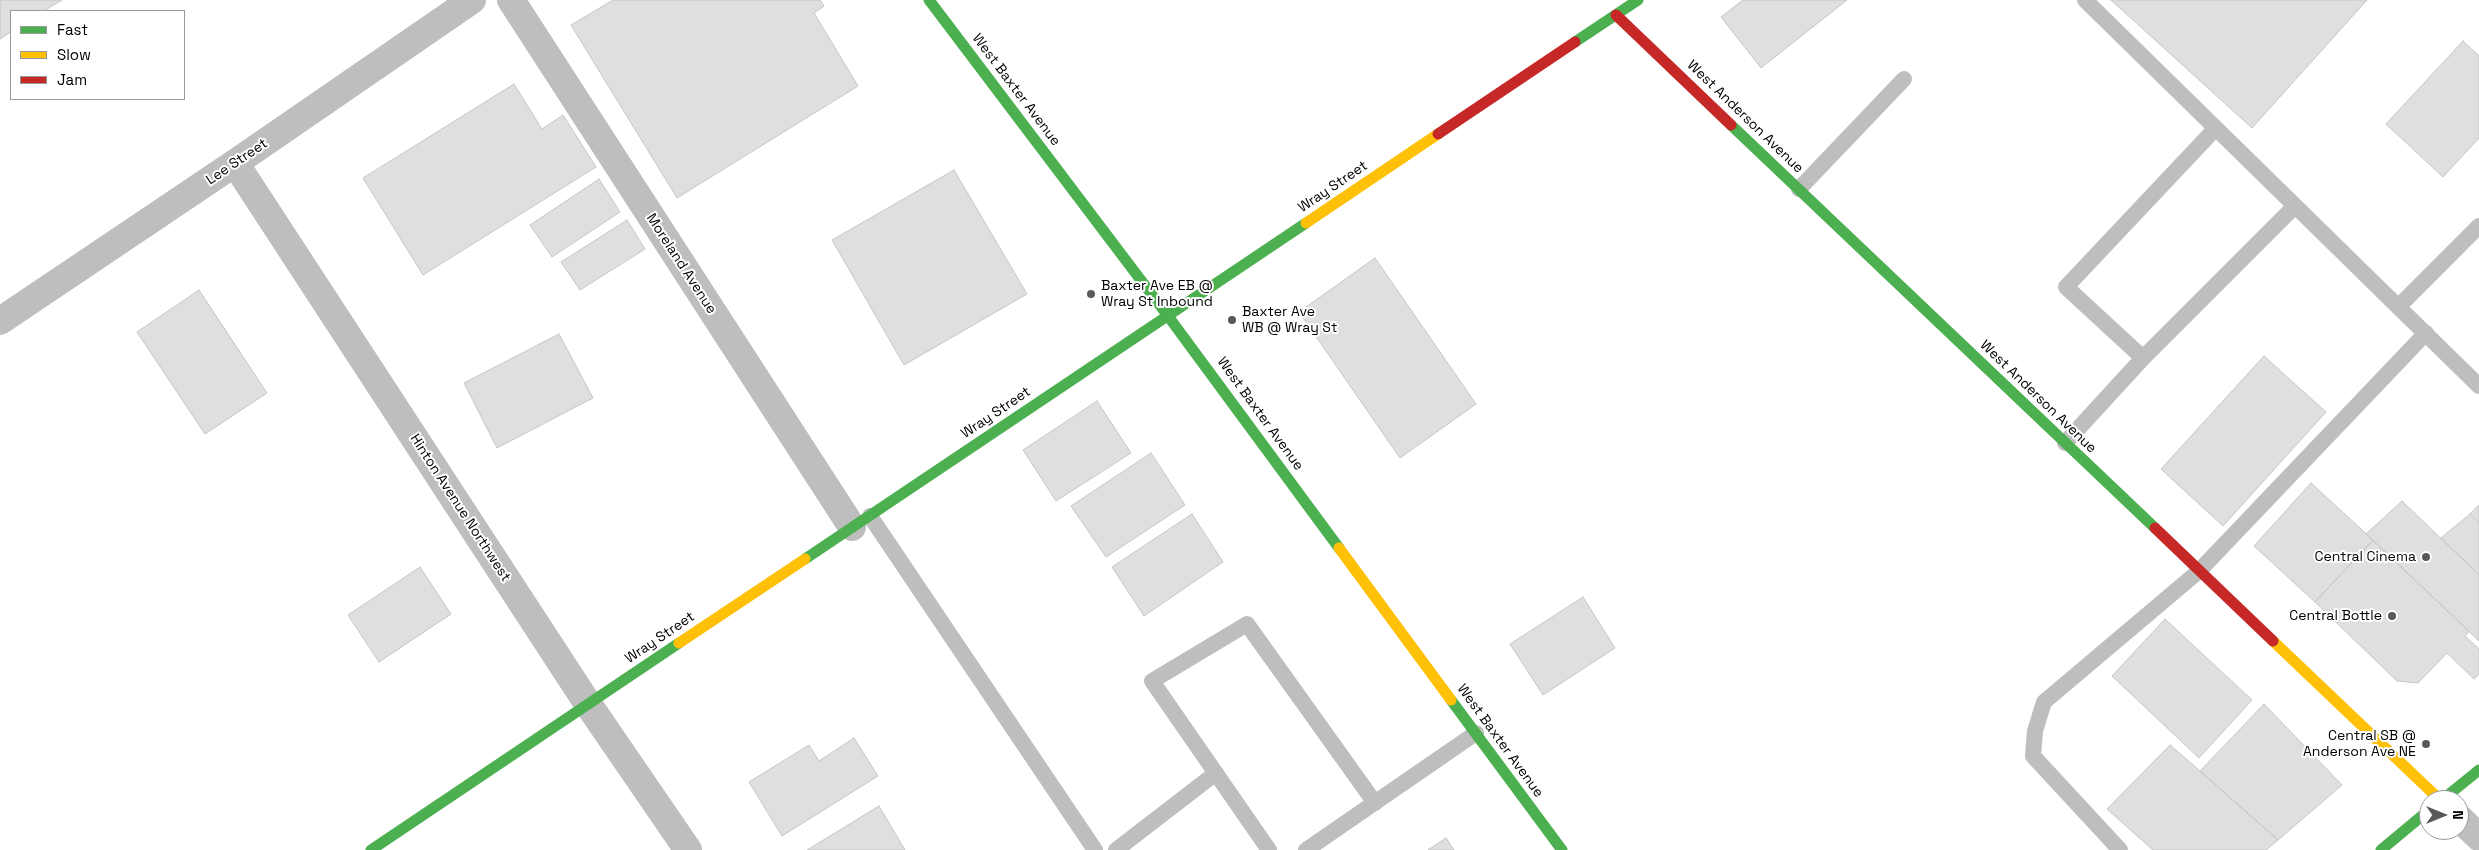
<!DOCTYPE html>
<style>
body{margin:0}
#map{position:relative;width:2479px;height:850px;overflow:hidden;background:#fff;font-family:"Space Grotesk",sans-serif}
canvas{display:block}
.legend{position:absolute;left:10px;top:10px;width:175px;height:90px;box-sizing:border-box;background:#fff;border:1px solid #999;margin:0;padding:6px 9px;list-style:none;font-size:15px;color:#000}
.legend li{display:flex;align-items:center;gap:10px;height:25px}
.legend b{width:25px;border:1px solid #999}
.north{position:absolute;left:2419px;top:790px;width:50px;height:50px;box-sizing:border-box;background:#fff;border:1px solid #999;border-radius:50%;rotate:90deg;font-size:14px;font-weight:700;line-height:20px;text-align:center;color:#000}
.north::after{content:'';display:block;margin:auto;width:18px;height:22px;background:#595959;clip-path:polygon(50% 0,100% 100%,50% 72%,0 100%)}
</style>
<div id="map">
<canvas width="2479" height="850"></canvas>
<ul class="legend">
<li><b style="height:6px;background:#4caf50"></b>Fast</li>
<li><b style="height:6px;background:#ffc107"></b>Slow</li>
<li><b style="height:6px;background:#c62828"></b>Jam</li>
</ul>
<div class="north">N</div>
</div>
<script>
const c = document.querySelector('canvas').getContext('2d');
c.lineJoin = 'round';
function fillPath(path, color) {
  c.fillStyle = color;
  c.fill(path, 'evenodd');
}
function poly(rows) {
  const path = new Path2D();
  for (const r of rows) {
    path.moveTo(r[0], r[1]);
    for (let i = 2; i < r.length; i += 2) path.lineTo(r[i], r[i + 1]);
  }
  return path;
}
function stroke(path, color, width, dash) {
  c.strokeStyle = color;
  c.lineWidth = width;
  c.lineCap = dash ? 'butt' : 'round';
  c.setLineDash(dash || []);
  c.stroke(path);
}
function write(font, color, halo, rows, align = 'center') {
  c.font = font + ' "Space Grotesk",sans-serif';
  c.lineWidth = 4;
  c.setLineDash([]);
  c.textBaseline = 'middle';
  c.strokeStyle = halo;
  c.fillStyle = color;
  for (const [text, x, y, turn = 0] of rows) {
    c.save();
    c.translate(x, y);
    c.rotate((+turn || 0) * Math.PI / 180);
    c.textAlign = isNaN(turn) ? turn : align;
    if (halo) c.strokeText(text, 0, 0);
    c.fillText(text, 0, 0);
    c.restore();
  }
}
const building = poly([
 [0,0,62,0,44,11,11,11,11,32,0,39,0,0],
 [613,0,820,0,824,6,814,13,858,86,677,198,571,25,613,0],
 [1743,0,1847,0,1761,68,1721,17,1743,0],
 [2111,0,2367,0,2252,128,2111,0],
 [2463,41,2479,56,2479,138,2443,177,2386,124,2463,41],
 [514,84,542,129,563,115,596,167,423,275,363,178,514,84],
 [954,170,1027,294,904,365,832,240,954,170],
 [599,179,620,212,552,257,530,225,599,179],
 [627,220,645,249,580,290,561,262,627,220],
 [1375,258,1476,404,1400,458,1299,312,1375,258],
 [199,290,267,393,205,434,137,332,199,290],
 [559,334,593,398,497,448,464,383,559,334],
 [2264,356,2326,412,2223,526,2161,469,2264,356],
 [1097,401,1131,453,1056,501,1023,450,1097,401],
 [1151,453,1185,505,1106,557,1071,506,1151,453],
 [2311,483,2373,540,2315,602,2254,546,2311,483],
 [2402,501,2479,575,2479,641,2366,534,2402,501],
 [2479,505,2479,523,2470,514,2479,505],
 [1192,514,1223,562,1144,616,1112,567,1192,514],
 [2470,514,2479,523,2479,575,2441,538,2470,514],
 [2373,540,2469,631,2465,636,2479,649,2479,674,2474,679,2447,653,2418,683,2397,681,2315,602,2373,540],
 [420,567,451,614,379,662,348,615,420,567],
 [1583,597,1615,648,1543,695,1510,644,1583,597],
 [2165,619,2252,700,2199,758,2112,676,2165,619],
 [2264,704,2342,785,2278,840,2200,771,2264,704],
 [854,738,878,776,782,836,749,782,809,745,819,761,854,738],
 [2170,745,2200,771,2278,840,2266,850,2153,850,2107,809,2170,745],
 [879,806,905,850,807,850,879,806],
 [1446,838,1454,850,1428,850,1446,838]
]);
fillPath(building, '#dfdfdf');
stroke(building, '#c6c6c6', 1);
stroke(poly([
 [2085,0,2479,386],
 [1799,189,1904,79],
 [2399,306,2479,226],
 [2143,358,2294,207],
 [2065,443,2143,358,2066,287,2215,129],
 [870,516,1095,850],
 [1116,850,1216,773],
 [1269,850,1152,681,1247,624,1375,803],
 [1306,850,1476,733],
 [2120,850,2033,756,2035,731,2044,702,2199,571,2426,333]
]), '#bebebe', 16);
stroke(poly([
 [511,0,852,527],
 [235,163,588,704,688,850],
 [0,321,235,163,472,0],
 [2459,818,2479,837]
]), '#bebebe', 28);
stroke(poly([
 [929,0,1168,316,1339,548],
 [1575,42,1638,0],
 [1731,125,2155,528],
 [805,559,1306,223],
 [1451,700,1562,850],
 [2442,800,2479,770],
 [371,850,679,643],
 [2381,850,2429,810]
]), '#4caf50', 11);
stroke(poly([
 [1306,223,1438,134],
 [1339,548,1451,700],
 [2273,641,2440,800],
 [679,643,805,559]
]), '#ffc107', 11);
stroke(poly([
 [1616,15,1731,125],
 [1438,134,1575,42],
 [2155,528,2273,641]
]), '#c62828', 11);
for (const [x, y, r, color] of [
 [1091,294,5,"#595959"],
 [1232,320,5,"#595959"],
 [2426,557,5,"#595959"],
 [2392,616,5,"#595959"],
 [2426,744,5,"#595959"]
]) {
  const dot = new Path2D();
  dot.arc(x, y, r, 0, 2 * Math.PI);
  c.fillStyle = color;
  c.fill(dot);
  stroke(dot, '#fff', 2);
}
write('14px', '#000', '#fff', [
 ["West Baxter Avenue",1016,90,53],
 ["West Anderson Avenue",1745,117,44],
 ["Lee Street",237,162,-34],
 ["Wray Street",1333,187,-34],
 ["Moreland Avenue",681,264,57],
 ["West Anderson Avenue",2038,397,44],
 ["Wray Street",996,413,-34],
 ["West Baxter Avenue",1260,414,54],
 ["Hinton Avenue Northwest",460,508,57],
 ["Wray Street",660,638,-34],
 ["West Baxter Avenue",1500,741,54]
]);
write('14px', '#000', '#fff', [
 ["Baxter Ave EB @",1101,286,"left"],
 ["Wray St Inbound",1101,302,"left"],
 ["Baxter Ave",1242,312,"left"],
 ["WB @ Wray St",1242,328,"left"],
 ["Central Cinema",2416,557],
 ["Central Bottle",2382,616],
 ["Central SB @",2416,736],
 ["Anderson Ave NE",2416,752]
], 'right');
</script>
